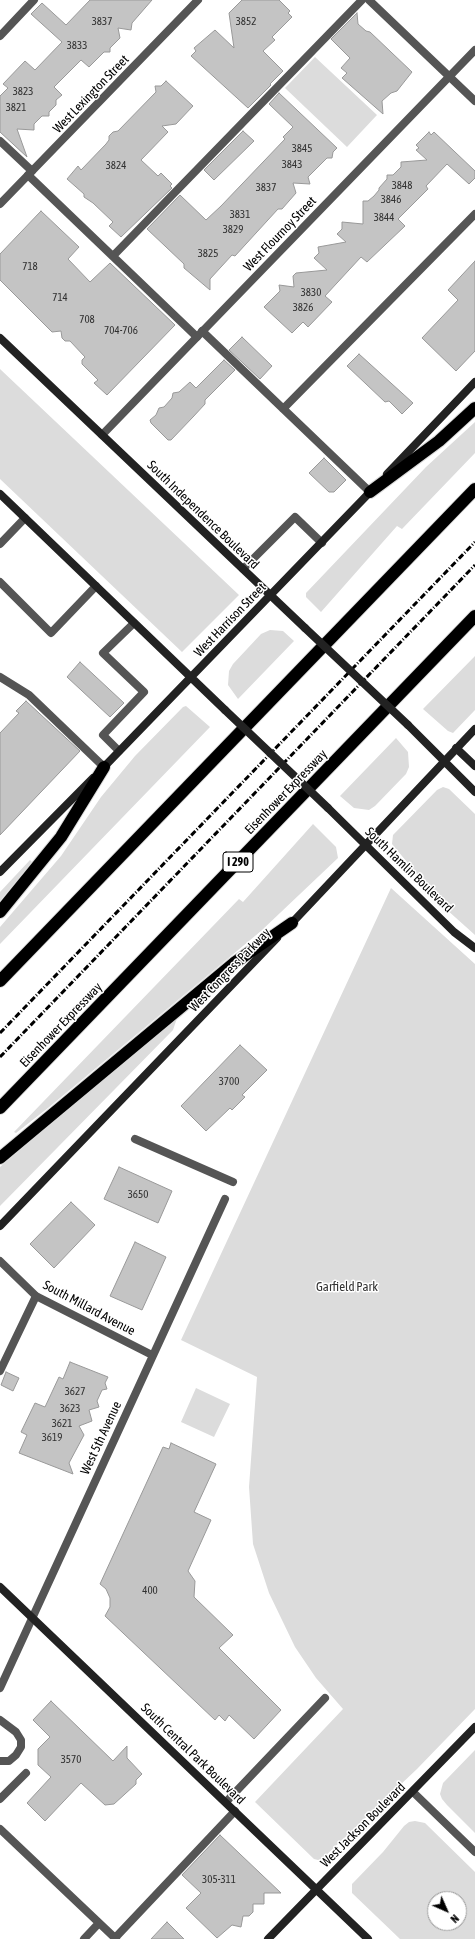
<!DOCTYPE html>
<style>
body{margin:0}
#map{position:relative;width:475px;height:1939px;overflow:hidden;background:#fff;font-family:"Asap Condensed",sans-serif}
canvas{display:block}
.north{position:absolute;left:427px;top:1891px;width:40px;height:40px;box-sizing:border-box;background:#fff;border:1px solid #999;border-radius:50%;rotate:135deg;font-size:11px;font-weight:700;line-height:16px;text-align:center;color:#000}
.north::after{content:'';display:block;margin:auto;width:14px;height:18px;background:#000;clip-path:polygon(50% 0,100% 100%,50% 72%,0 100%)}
</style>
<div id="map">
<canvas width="475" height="1939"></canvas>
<div class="north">N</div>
</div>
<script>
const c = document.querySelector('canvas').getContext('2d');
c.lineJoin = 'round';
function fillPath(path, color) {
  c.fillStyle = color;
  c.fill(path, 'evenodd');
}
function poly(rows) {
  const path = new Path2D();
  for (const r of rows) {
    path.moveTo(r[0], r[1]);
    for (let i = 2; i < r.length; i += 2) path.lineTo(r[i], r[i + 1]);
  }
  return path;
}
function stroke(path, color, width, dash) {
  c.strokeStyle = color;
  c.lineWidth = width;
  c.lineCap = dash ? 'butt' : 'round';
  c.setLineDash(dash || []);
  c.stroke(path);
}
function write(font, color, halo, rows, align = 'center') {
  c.font = font + ' "Asap Condensed",sans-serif';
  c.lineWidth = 3;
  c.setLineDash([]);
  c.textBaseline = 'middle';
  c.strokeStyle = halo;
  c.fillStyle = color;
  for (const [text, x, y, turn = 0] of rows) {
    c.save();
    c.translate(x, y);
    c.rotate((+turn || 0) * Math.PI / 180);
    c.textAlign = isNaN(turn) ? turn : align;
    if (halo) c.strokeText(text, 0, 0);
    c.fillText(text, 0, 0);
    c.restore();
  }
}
fillPath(poly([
 [315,57,377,115,347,147,285,88],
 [0,369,239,595,182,652,0,479],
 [475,422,475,453,402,529,397,526,321,612,306,597,306,593,426,467],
 [270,630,283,631,294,641,238,699,228,685,229,671,233,664,261,634],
 [475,656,475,710,453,733,448,731,423,709],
 [186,706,210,727,0,944,0,927,61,856,101,797,135,756,183,707],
 [396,738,408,752,409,767,406,774,375,806,369,810,354,808,340,796],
 [443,787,449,789,475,814,475,935,446,909,392,844,393,835,437,790],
 [313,824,336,847,338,858,261,931,48,1108,16,1133,14,1132,239,899,243,902],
 [30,860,32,862,0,901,0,892],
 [391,888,475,964,475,1709,417,1769,322,1859,318,1860,314,1859,255,1802,343,1709,316,1678,295,1647,269,1593,253,1544,249,1487,257,1377,181,1340],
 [177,1018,173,1030,0,1206,0,1167],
 [196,1388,230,1404,214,1437,181,1422],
 [475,1750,475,1833,447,1805,442,1799,440,1794,443,1783],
 [415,1821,425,1823,475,1872,475,1939,400,1939,352,1893,352,1884,383,1852,404,1826,409,1822],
 [435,1899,459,1899,459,1923,435,1923]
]), '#dcdcdc');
const building = poly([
 [90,0,152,0,132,23,131,30,118,28,120,38,110,48,110,52,104,52,89,67,81,60,54,87,62,95,56,100,56,105,49,112,49,116,42,116,34,124,34,130,17,129,27,157,0,132,0,96,8,88,3,84,25,61,35,70,62,42,31,14,42,3,66,25,90,0],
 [242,0,279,0,290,11,288,13,292,17,272,37,275,40,263,51,283,71,270,84,271,85,248,108,191,56,196,51,194,48,215,30,234,48,229,13,242,0],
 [357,13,358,24,366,31,370,32,412,72,397,91,391,93,382,101,383,114,342,78,347,73,341,68,350,58,331,39,357,13],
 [166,81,193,106,176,124,162,126,168,132,141,160,158,176,161,173,172,184,170,186,172,188,121,237,109,226,113,222,93,203,84,197,84,194,67,179,78,166,81,170,106,144,109,140,109,136,113,132,118,131,156,92,155,86,161,86,166,81],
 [279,93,337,148,333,152,332,158,327,158,308,177,310,184,293,183,296,193,282,209,278,209,235,256,232,255,210,279,210,290,184,268,184,264,147,229,180,195,206,220,221,206,285,139,283,137,293,127,269,104,279,93],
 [243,131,254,141,214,180,204,170,243,131],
 [429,132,431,135,434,132,475,171,475,178,469,184,447,164,426,186,428,189,398,219,405,226,367,262,361,257,325,296,332,302,308,327,303,322,292,333,264,307,280,291,279,285,294,287,293,276,296,273,327,270,314,258,319,253,318,247,346,242,337,234,342,229,342,222,363,224,363,201,368,201,374,196,379,190,379,188,387,179,387,175,393,175,401,167,401,162,427,160,416,150,419,148,416,145,429,132],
 [41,211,79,247,68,259,90,282,110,263,175,325,107,395,94,383,98,380,82,364,82,360,85,357,70,341,65,341,62,338,61,331,52,332,0,280,0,254,41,211],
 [475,261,475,351,456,371,422,338,458,300,448,290,475,261],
 [242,337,272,366,260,379,229,350,242,337],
 [359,354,413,403,402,414,389,401,385,402,347,366,359,354],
 [224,360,235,370,205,400,205,404,193,417,171,440,168,440,151,423,150,420,156,415,159,408,164,407,172,398,173,393,179,392,190,382,196,388,224,360],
 [324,458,346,480,334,492,329,492,309,473,324,458],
 [80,662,124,703,110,717,67,677,80,662],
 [26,701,80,751,0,835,0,733,19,713,16,711,26,701],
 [240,1045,267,1070,242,1095,245,1097,232,1110,230,1108,206,1131,181,1106,240,1045],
 [119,1167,172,1191,158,1223,104,1199,119,1167],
 [71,1202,95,1225,54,1268,30,1244,71,1202],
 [135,1242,166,1257,142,1310,110,1296,135,1242],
 [70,1362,108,1377,105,1383,107,1389,102,1390,97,1401,99,1407,89,1410,92,1421,79,1426,84,1435,69,1463,73,1474,19,1453,27,1435,21,1432,35,1403,45,1407,59,1377,63,1379,70,1362],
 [6,1372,19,1378,13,1391,1,1385,6,1372],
 [171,1443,216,1464,194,1512,211,1520,188,1571,195,1581,194,1597,233,1635,219,1648,281,1710,254,1739,229,1715,225,1721,219,1715,215,1720,105,1616,110,1607,110,1598,106,1589,100,1584,163,1447,169,1449,171,1443],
 [51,1701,113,1761,127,1746,127,1758,142,1774,136,1780,136,1784,114,1804,105,1805,81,1783,45,1821,27,1803,51,1777,38,1765,38,1749,50,1737,33,1720,51,1701],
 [220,1835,281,1893,264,1893,264,1904,253,1904,253,1912,249,1916,243,1916,241,1927,232,1925,217,1938,186,1908,201,1893,182,1875,220,1835],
 [167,1922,184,1939,151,1939,167,1922]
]);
fillPath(building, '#c4c4c4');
stroke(building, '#999', 1);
const highway = poly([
 [370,492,439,441,475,408],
 [0,912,61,837,104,767],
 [0,981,475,489],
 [0,1108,475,616],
 [0,1158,234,963,292,923]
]);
stroke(highway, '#dbdbdb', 14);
stroke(poly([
 [0,36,34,0],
 [0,141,32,171],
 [28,175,197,337],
 [113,256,362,0],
 [202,331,370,492],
 [283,409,475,214],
 [243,569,295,517,322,543],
 [0,582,51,633,96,586],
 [0,677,29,695,104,767],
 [119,751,103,735,144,692,103,653,134,623],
 [135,1139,233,1182],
 [0,1371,36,1296],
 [0,1720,16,1732,21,1740,21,1747,16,1755,9,1761,0,1761],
 [413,1792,475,1852],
 [0,1799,26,1773],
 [226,1802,325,1698],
 [0,1829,116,1939],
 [115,1938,235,1811],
 [84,1939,99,1923]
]), '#555', 8);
stroke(poly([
 [369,0,475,101],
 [0,204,198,0],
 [102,435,475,50],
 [0,544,25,518],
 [0,1261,36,1296,152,1355],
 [0,1688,225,1199]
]), '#555', 8);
stroke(poly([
 [0,338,305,628],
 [387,474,475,382],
 [0,494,225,710],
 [408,725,475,792],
 [456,748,475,766],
 [101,770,373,489],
 [328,808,454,932,475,948],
 [0,872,93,778],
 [289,926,475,729],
 [0,1226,277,938],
 [0,1587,368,1939],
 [268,1939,475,1727]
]), '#222', 8);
stroke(highway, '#000', 12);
stroke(poly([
 [0,1033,475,542],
 [0,1057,475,565]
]), '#000', 3, [6, 2, 1, 2]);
stroke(poly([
 [305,628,408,725],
 [225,710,328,808]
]), '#222', 8);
write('11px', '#313131', null, [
 ["3837",102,22],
 ["3852",246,22],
 ["3833",77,46],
 ["3823",23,92],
 ["3821",16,108],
 ["3845",302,149],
 ["3843",292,165],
 ["3824",116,166],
 ["3848",402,186],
 ["3837",266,188],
 ["3846",391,200],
 ["3831",240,215],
 ["3844",384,218],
 ["3829",233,230],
 ["3825",208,254],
 ["718",30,267],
 ["3830",311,293],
 ["714",60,298],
 ["3826",303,308],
 ["708",87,320],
 ["704-706",121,331],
 ["3700",229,1082],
 ["3650",138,1195],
 ["3627",75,1392],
 ["3623",70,1409],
 ["3621",62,1424],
 ["3619",52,1438],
 ["400",150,1591],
 ["3570",71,1760],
 ["305-311",219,1880]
]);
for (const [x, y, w] of [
 [238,862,30]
]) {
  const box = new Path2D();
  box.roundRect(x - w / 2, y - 10, w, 20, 3);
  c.fillStyle = '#fff';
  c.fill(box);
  stroke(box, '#000', 1);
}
write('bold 12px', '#000', null, [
 ["I 290",238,862]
]);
write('13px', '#000', '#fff', [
 ["West Lexington Street",91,94,-46],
 ["West Flournoy Street",280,234,-46],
 ["South Independence Boulevard",203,515,44],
 ["West Harrison Street",230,620,-46],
 ["Eisenhower Expressway",286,792,-46],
 ["South Hamlin Boulevard",409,870,44],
 ["West Congress Parkway",230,970,-46],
 ["Eisenhower Expressway",61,1025,-46],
 ["South Millard Avenue",89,1308,28],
 ["West 5th Avenue",101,1438,-65],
 ["South Central Park Boulevard",193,1754,44],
 ["West Jackson Boulevard",363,1825,-45]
]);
write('13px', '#333', '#fff', [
 ["Garfield Park",347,1287]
]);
</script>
